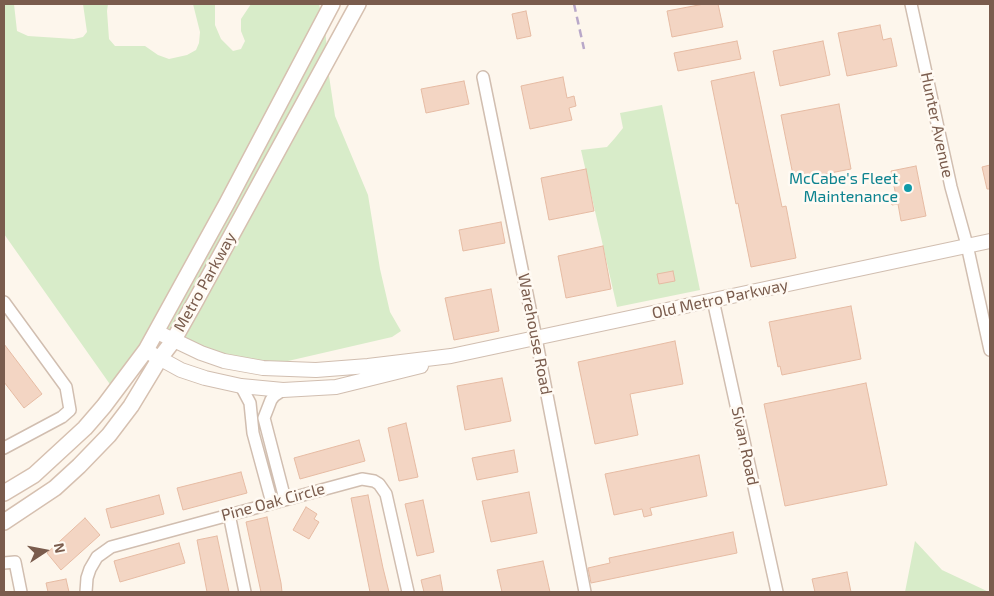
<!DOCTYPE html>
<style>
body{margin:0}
#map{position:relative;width:994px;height:596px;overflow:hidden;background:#fdf6ec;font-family:"Exo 2",sans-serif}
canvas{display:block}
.frame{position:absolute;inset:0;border:5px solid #7a5c4d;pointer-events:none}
.north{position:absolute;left:20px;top:526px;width:50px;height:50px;-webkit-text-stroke:4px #fffaf3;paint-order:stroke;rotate:79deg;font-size:14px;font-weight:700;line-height:20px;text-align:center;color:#7a5c4d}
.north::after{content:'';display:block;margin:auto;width:18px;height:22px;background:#7a5c4d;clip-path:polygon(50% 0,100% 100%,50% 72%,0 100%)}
</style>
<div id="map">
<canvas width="994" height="596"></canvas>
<div class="frame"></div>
<div class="north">N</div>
</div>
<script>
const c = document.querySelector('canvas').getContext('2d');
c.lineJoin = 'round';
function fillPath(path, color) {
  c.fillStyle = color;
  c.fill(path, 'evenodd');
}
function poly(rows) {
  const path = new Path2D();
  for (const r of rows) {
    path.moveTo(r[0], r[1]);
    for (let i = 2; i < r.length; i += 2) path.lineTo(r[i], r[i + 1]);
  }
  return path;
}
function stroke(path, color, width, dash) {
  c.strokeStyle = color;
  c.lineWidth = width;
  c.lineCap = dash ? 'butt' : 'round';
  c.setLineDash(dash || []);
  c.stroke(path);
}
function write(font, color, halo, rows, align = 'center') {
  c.font = font + ' "Exo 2",sans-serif';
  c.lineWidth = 5;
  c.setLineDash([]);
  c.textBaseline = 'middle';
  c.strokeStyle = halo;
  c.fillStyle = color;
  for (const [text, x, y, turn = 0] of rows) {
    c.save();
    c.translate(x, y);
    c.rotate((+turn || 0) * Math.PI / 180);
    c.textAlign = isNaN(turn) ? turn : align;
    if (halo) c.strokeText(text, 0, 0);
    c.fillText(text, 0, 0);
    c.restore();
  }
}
fillPath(poly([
 [4,4,14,4,17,31,28,36,74,39,83,37,87,32,83,4,108,4,107,11,109,39,115,46,145,46,158,55,169,59,187,55,196,50,199,43,200,32,193,4,215,4,215,25,221,39,233,51,241,49,245,41,241,31,241,19,251,4,319,4,321,13,152,330,114,390,4,234],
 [325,28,327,50,170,334,164,331],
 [328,69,335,116,368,195,380,269,390,312,401,331,392,337,275,364,225,356,180,339],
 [662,105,700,290,617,307,581,150,607,147,615,138,623,128,620,113],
 [915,541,942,570,989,592,905,592]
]), '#d8ecc9');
const building = poly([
 [704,4,718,4,723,27,672,37,667,11,704,4],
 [526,11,531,36,517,39,512,14,526,11],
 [880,25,883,40,891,38,897,66,847,76,838,33,880,25],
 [737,41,741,59,678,71,674,53,737,41],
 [823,41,830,75,780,86,773,51,823,41],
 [754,72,782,207,786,206,796,258,751,267,738,203,736,204,711,81,754,72],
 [563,77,567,98,574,96,576,106,569,108,572,120,530,129,521,86,563,77],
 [464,81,469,104,426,113,421,89,464,81],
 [839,104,851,169,794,180,781,115,839,104],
 [990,165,990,189,987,189,982,167,990,165],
 [916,166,926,216,901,221,898,204,892,205,890,197,896,196,891,171,916,166],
 [586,169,594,211,549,220,541,178,586,169],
 [501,222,505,243,463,251,459,230,501,222],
 [603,246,611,289,566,298,558,256,603,246],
 [673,271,675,281,659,284,657,274,673,271],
 [491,289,499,331,454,340,445,298,491,289],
 [851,306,861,359,782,375,780,366,778,367,769,322,851,306],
 [675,341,683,384,630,394,638,435,595,444,578,362,675,341],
 [4,344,42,394,24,408,4,382,4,344],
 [502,378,511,421,465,430,457,386,502,378],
 [866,383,887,485,785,506,764,404,866,383],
 [406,423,418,477,399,481,388,428,406,423],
 [359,440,365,461,300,479,294,458,359,440],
 [514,450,518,472,477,480,472,458,514,450],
 [699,455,707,496,650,508,652,515,644,517,642,509,614,515,605,474,699,455],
 [241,472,247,493,183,510,177,488,241,472],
 [529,492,537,533,491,542,482,501,529,492],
 [159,495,164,514,111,528,106,509,159,495],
 [368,495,383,568,389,592,370,592,351,498,368,495],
 [423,500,434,552,417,556,405,504,423,500],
 [306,507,317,514,314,519,319,522,309,539,293,530,306,507],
 [267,517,281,583,282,592,261,592,246,522,267,517],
 [85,518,100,535,61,570,47,553,85,518],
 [733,532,737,553,591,583,588,568,610,563,609,558,733,532],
 [217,536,229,592,207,592,197,540,217,536],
 [179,543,185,563,120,582,114,561,179,543],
 [543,561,550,592,502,592,497,570,543,561],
 [847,572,851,592,815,592,812,579,847,572],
 [440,575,443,592,424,592,421,580,440,575],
 [66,579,69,592,48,592,46,583,66,579]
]);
fillPath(building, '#f3d5c3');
stroke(building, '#e6bba3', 1);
const minor = poly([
 [911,4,951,187,967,245,990,350],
 [483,77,536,338,585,592],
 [713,300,777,592],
 [4,302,66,387,70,410,62,417,4,448],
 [241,386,250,403,253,433,272,503],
 [283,390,274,396,271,400,264,418,285,499],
 [229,514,245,592],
 [4,563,15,562,21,592],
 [86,592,87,578,90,569,97,557,111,547,362,479,374,481,379,484,386,494,408,592]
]);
const tertiary = poly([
 [157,332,201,353,224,361,263,368,316,370,368,366,451,356,990,241],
 [150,353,181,370,205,378,241,386,283,390,336,387,421,366]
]);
const secondary = poly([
 [4,493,34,475,85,428,104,406,146,350,227,203,332,4],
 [4,522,55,488,79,466,109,435,131,406,160,358,173,341,195,302,358,4]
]);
stroke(minor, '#d1beb0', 14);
stroke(tertiary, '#d1beb0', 16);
stroke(secondary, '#d6c0b0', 18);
stroke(minor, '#fff', 11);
stroke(tertiary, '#fff', 14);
stroke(secondary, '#fff', 15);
stroke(poly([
 [574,4,584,49]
]), '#b9a8c9', 2.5, [8, 5]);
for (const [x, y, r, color] of [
 [908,188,5,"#0f9aa8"]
]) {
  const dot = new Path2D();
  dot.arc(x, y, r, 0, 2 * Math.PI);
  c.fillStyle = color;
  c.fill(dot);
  stroke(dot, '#fffaf3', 2);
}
write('16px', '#7a5c4d', '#fffaf3', [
 ["Hunter Avenue",937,125,78],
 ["Metro Parkway",205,282,-61],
 ["Old Metro Parkway",720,299,-12],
 ["Warehouse Road",535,334,79],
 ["Sivan Road",745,446,78],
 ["Pine Oak Circle",273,502,-15]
]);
write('16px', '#0d838f', '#fffaf3', [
 ["McCabe's Fleet",898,179],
 ["Maintenance",898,197]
], 'right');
</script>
